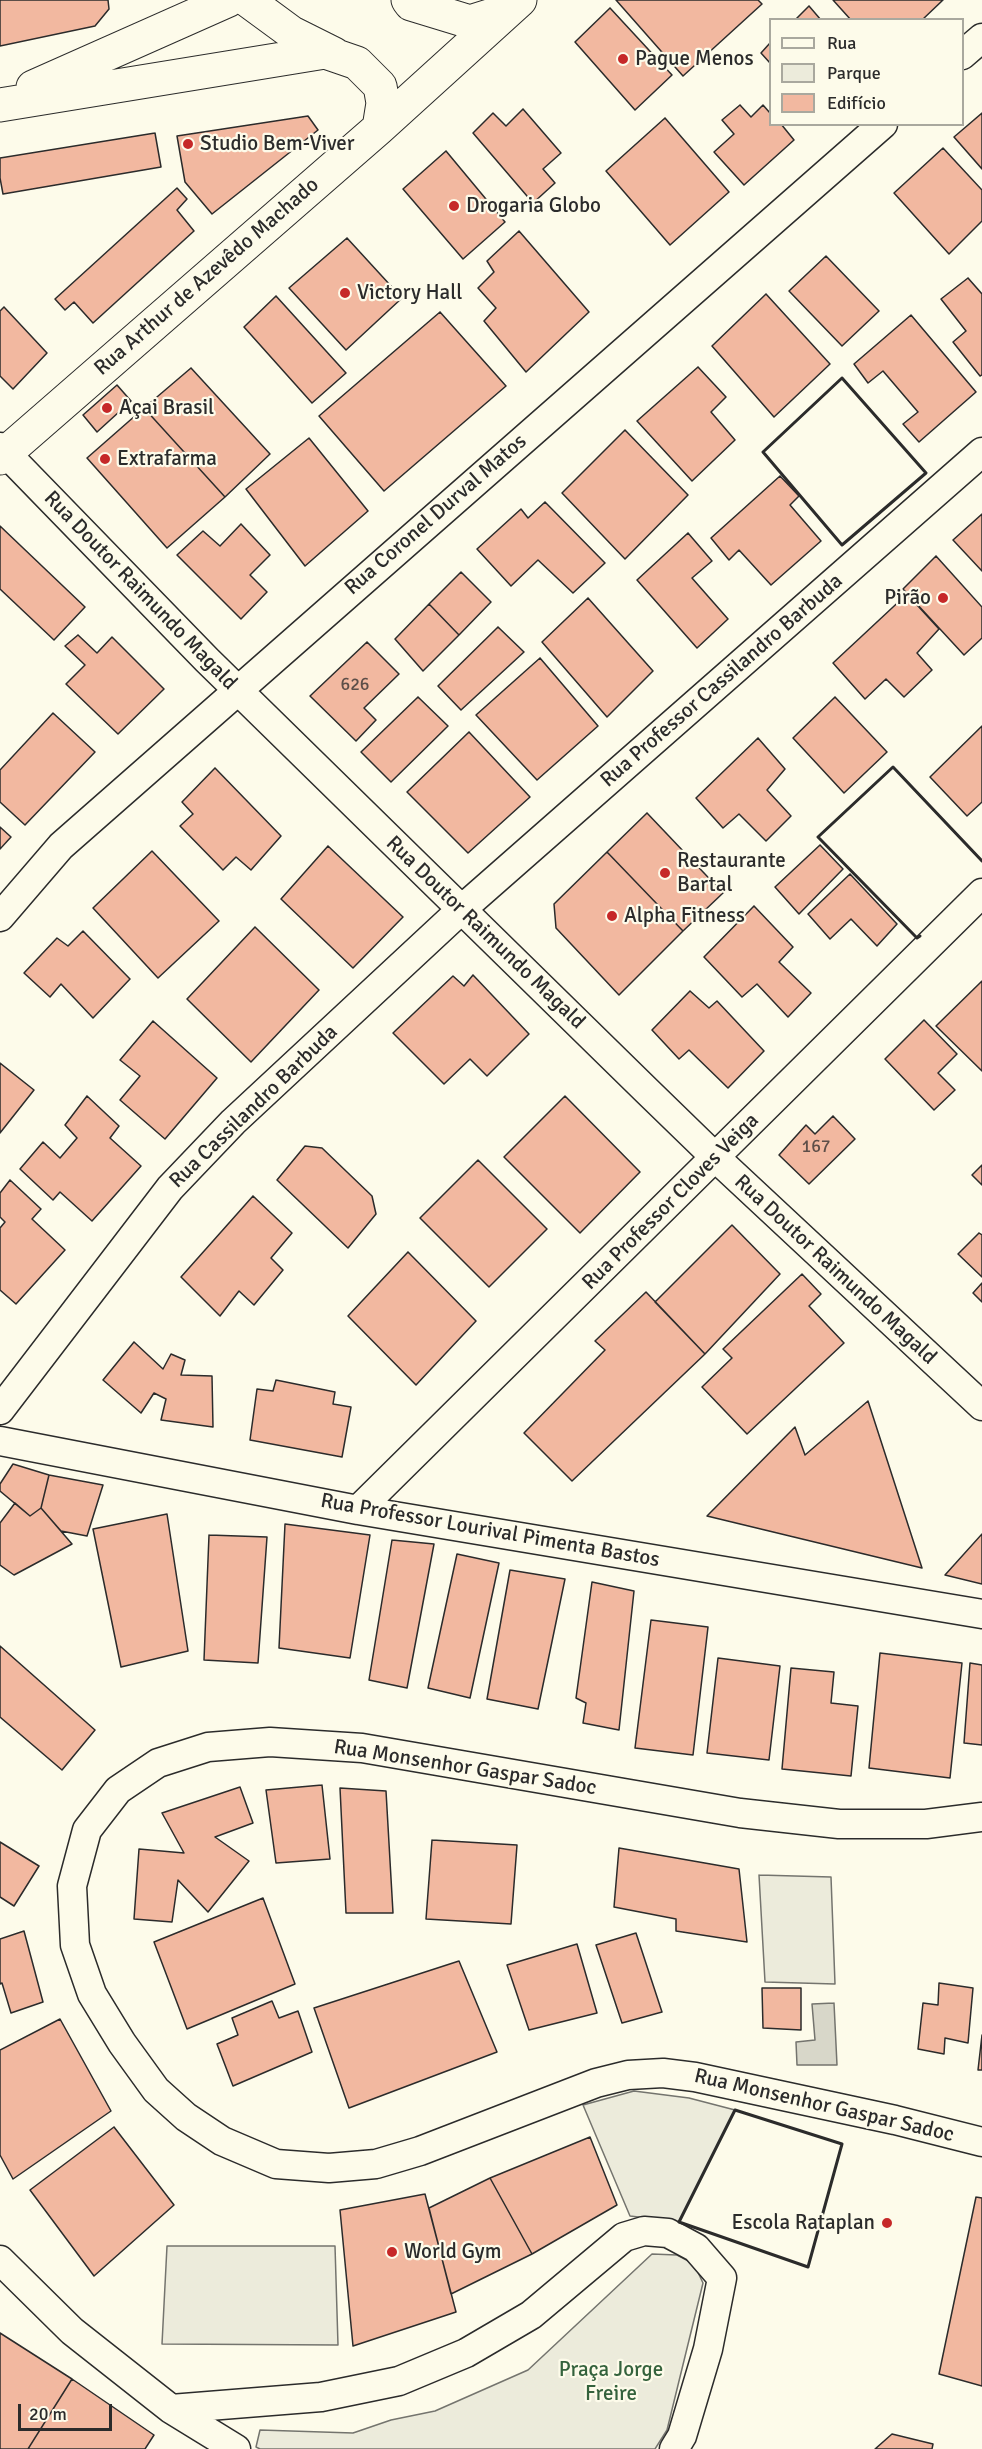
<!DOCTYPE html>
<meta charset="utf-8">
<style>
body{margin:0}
#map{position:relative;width:982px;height:2449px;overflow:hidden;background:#fdfbea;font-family:Signika,sans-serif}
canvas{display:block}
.legend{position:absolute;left:769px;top:18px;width:195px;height:108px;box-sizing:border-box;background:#fdfbea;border:2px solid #a9a89e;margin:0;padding:8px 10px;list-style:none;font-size:18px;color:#2b2b2b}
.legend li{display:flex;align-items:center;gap:12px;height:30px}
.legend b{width:30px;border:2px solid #a9a89e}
.scale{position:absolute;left:18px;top:2404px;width:94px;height:27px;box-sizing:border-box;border:3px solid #2b2b2b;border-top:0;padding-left:8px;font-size:18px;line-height:21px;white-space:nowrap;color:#2b2b2b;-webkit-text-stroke:4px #fdfbea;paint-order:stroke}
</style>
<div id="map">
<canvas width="982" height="2449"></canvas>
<ul class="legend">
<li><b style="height:8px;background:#fdfbea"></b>Rua</li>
<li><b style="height:16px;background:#ecebdb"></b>Parque</li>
<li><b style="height:16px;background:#f2b8a0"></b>Edifício</li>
</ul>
<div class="scale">20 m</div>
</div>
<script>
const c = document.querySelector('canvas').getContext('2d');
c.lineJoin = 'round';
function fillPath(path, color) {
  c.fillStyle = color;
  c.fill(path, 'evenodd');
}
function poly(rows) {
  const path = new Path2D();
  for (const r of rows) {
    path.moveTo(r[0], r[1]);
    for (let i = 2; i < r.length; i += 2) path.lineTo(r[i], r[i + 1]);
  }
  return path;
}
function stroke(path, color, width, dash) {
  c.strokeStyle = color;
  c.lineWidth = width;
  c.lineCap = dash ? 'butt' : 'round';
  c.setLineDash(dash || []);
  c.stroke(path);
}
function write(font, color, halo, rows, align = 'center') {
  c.font = font + ' Signika,sans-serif';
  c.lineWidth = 4.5;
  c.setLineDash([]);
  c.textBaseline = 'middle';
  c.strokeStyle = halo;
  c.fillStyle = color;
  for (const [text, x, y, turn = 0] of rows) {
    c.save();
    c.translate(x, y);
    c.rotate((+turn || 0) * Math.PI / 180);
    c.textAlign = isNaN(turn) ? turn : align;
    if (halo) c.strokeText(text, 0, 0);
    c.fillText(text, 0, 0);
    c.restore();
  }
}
const green = poly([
 [759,1875,831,1877,835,1984,765,1982,759,1875],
 [634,2091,689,2098,735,2110,679,2222,630,2216,583,2105,634,2091],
 [167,2246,335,2246,338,2345,162,2344,167,2246],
 [652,2254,677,2255,694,2264,703,2283,667,2430,655,2449,260,2449,256,2447,260,2430,353,2433,391,2420,435,2411,528,2370,652,2254]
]);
fillPath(green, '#ecebdb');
stroke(green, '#74746e', 1.5);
const water = poly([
 [834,2003,837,2065,797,2065,796,2042,815,2040,812,2004,834,2003]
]);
fillPath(water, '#d8d7c9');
stroke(water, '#74746e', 1.5);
const building = poly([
 [0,0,108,0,109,9,95,26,0,46,0,0],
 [616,0,758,0,762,4,683,76,616,0],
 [833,0,943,0,922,20,851,20,833,0],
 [809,6,821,20,795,20,809,6],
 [610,8,672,75,635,110,575,42,610,8],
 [770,43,770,63,761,53,770,43],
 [740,105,751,117,763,105,770,113,770,124,781,124,794,140,744,185,714,152,734,134,722,120,740,105],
 [523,109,561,153,543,169,555,183,533,203,473,133,493,113,506,126,523,109],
 [982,113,982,169,954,137,982,113],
 [308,116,318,130,212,214,185,182,177,136,308,116],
 [665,118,729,192,670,245,606,171,665,118],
 [155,133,161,167,3,194,0,178,0,158,155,133],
 [943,148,982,190,982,221,949,254,894,193,943,148],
 [446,151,505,222,463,259,403,189,446,151],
 [177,188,187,199,177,210,194,231,93,323,74,302,65,310,55,299,177,188],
 [519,231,589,312,526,372,484,321,496,308,478,288,494,272,487,261,519,231],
 [347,238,402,298,346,350,289,288,347,238],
 [826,256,879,311,842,346,789,291,826,256],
 [968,278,982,294,982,375,980,376,953,342,966,331,941,299,968,278],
 [766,294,830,364,774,417,712,346,766,294],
 [276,296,346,373,312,403,244,327,276,296],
 [4,307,47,353,13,389,0,376,0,311,4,307],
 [440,312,506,386,384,491,319,416,440,312],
 [911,315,976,392,919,442,903,424,918,412,883,371,868,383,854,364,911,315],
 [698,367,726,397,711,412,735,440,692,481,637,421,698,367],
 [191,368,270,454,225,497,144,408,191,368],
 [117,385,131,401,97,432,83,415,117,385],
 [144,408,225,497,167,548,87,458,144,408],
 [625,430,688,495,625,559,562,493,625,430],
 [309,438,368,511,305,566,246,489,309,438],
 [780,476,799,496,790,505,821,541,771,585,739,550,729,560,711,538,780,476],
 [545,502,605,563,573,593,538,560,511,586,477,549,521,509,528,518,545,502],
 [982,514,982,571,953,540,982,514],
 [241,524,270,555,250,575,267,592,241,619,177,555,203,531,220,546,241,524],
 [0,526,85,607,54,640,0,589,0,526],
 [688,533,712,561,692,578,728,619,697,648,637,580,688,533],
 [936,556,982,607,982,638,964,655,903,589,936,556],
 [461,572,491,602,459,635,429,604,461,572],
 [907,594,939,629,917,653,932,670,904,697,886,679,865,699,833,663,907,594],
 [588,598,653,671,607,717,542,642,588,598],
 [429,604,459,635,423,671,395,639,429,604],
 [498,627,524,652,461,710,438,686,498,627],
 [78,635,97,653,112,637,164,689,118,734,66,684,85,665,65,646,78,635],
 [367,642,399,674,364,708,376,720,356,741,310,696,367,642],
 [540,658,598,726,537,780,476,715,540,658],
 [418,697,448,726,391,782,361,752,418,697],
 [835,697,887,752,844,793,793,738,835,697],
 [53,713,95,752,25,825,0,802,0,770,53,713],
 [982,726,982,802,967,816,930,777,982,726],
 [469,732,530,797,468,853,407,792,469,732],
 [758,738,785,769,767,790,791,816,766,841,739,814,723,828,696,798,758,738],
 [215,768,281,836,251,870,236,857,223,870,180,826,193,814,182,802,215,768],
 [647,813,723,893,683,931,607,852,647,813],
 [0,827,11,837,0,849,0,827],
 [820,845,843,869,799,914,775,887,820,845],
 [328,846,403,917,353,968,281,899,328,846],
 [152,851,219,921,158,978,93,908,152,851],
 [607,852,683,931,619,995,556,928,554,904,607,852],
 [850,874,897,924,877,946,851,919,830,939,808,914,850,874],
 [754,906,793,947,779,962,811,993,788,1017,757,984,742,997,704,957,754,906],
 [255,927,319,990,251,1062,187,999,255,927],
 [83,931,130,979,93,1018,61,984,50,997,24,973,57,938,68,946,83,931],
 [473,975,529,1034,487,1076,470,1059,444,1084,393,1033,453,976,464,986,473,975],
 [982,981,982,1071,936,1026,982,981],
 [690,991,709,1008,717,1001,764,1051,728,1088,689,1050,679,1059,652,1030,690,991],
 [924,1020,957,1054,938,1073,955,1090,934,1110,885,1059,924,1020],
 [153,1021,217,1078,165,1139,120,1100,140,1076,120,1060,153,1021],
 [0,1063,34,1090,0,1133,0,1063],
 [87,1096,119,1126,110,1138,141,1166,92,1221,60,1192,53,1200,20,1169,43,1142,60,1158,77,1138,65,1125,87,1096],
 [565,1096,640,1172,580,1233,504,1157,565,1096],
 [833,1116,855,1139,809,1184,779,1155,806,1125,815,1134,833,1116],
 [305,1146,322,1148,372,1196,376,1214,348,1248,277,1180,305,1146],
 [478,1160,547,1229,489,1287,420,1218,478,1160],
 [982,1165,982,1185,972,1175,982,1165],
 [10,1180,41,1209,32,1219,65,1250,16,1304,0,1290,0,1228,5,1222,0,1217,0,1193,10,1180],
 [253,1196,292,1233,271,1258,283,1270,254,1305,239,1291,220,1316,181,1277,253,1196],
 [732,1225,780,1274,705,1354,655,1302,732,1225],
 [979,1233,982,1235,982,1277,958,1254,979,1233],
 [408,1252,476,1321,416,1385,348,1316,408,1252],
 [802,1274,821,1294,809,1306,844,1343,747,1434,702,1387,732,1358,723,1349,802,1274],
 [982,1283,982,1302,973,1293,982,1283],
 [646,1292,705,1354,572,1481,524,1433,605,1350,595,1341,646,1292],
 [134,1342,163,1369,171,1354,185,1360,181,1375,212,1376,213,1427,161,1420,166,1399,154,1393,141,1413,103,1380,134,1342],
 [276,1380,335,1392,333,1404,351,1407,342,1457,250,1440,257,1389,273,1391,276,1380],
 [868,1401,922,1568,707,1516,795,1427,805,1455,868,1401],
 [13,1464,49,1475,41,1508,30,1516,0,1491,0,1484,13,1464],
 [49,1475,103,1485,87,1536,61,1531,41,1508,49,1475],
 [15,1503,30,1516,41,1508,72,1544,14,1575,0,1565,0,1523,15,1503],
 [167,1514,188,1651,121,1667,93,1529,167,1514],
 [285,1524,370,1535,350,1658,279,1648,285,1524],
 [982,1534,982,1584,945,1575,982,1534],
 [209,1535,267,1537,258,1663,204,1660,209,1535],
 [392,1540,434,1544,407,1688,369,1680,392,1540],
 [457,1554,499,1563,470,1698,428,1688,457,1554],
 [510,1570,565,1579,538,1709,487,1699,510,1570],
 [592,1582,634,1591,619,1730,583,1723,586,1703,576,1698,592,1582],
 [651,1620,708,1627,693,1755,635,1748,651,1620],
 [0,1646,95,1730,62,1770,0,1717,0,1646],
 [880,1653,962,1663,950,1778,869,1768,880,1653],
 [718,1658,780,1666,769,1760,707,1753,718,1658],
 [970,1663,982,1665,982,1745,964,1743,970,1663],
 [791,1668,834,1672,831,1703,858,1706,851,1776,782,1769,791,1668],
 [322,1785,330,1859,276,1863,266,1790,322,1785],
 [240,1787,253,1823,215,1837,249,1861,208,1912,178,1880,172,1922,134,1919,139,1849,184,1853,162,1813,240,1787],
 [340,1788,386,1791,393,1913,346,1913,340,1788],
 [432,1840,517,1845,511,1924,426,1919,432,1840],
 [0,1842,39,1866,14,1906,0,1897,0,1842],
 [619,1848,739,1869,747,1942,676,1931,676,1919,614,1907,619,1848],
 [263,1898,295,1984,187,2029,154,1942,263,1898],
 [24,1931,43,2002,11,2013,2,1983,0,1984,0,1939,24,1931],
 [636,1933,662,2012,622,2023,596,1945,636,1933],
 [577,1944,597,2013,529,2030,507,1965,577,1944],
 [459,1961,497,2052,349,2108,314,2008,459,1961],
 [939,1983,973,1988,968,2043,945,2038,944,2054,918,2049,923,2003,938,2005,939,1983],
 [762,1988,801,1988,801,2030,763,2028,762,1988],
 [272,2001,279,2018,298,2011,312,2052,233,2086,217,2044,238,2035,232,2018,272,2001],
 [60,2019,111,2111,13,2179,0,2155,0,2050,60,2019],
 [982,2035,982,2070,978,2070,982,2035],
 [114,2127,174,2205,94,2276,30,2190,114,2127],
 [590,2137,617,2205,532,2254,490,2178,590,2137],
 [490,2178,532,2254,451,2294,429,2208,490,2178],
 [425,2194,456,2312,353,2346,340,2210,425,2194],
 [976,2197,982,2198,982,2386,939,2374,976,2197],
 [0,2333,72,2379,28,2449,0,2449,0,2333],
 [72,2379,154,2435,145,2449,28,2449,72,2379],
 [892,2434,933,2444,932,2449,875,2449,892,2434]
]);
fillPath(building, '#f2b8a0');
stroke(building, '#2b2b2b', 1.5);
const street = poly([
 [962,55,982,38],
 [0,447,207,660,646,1090,716,1158,982,1406],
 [0,917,61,846,883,124],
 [0,1410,170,1188,233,1122,462,909,982,452],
 [0,1441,358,1510,982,1614],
 [358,1510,982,893],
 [982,1817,926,1824,839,1824,740,1813,362,1748,270,1742,208,1747,158,1763,118,1790,87,1830,72,1886,75,1945,92,1994,122,2043,156,2090,186,2117,222,2141,276,2164,329,2168,376,2164,420,2151,596,2083,628,2075,663,2073,695,2077,895,2120,982,2142],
 [0,2260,72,2331,171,2409,236,2449],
 [171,2409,321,2397,399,2381,466,2353,531,2315,624,2237,644,2231,668,2233,696,2248,722,2278,708,2349,682,2436,674,2449]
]);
const secondary = poly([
 [247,0,292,33,334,54],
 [408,0,411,4,470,22,508,10],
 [33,87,229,0],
 [0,105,325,52,357,63,380,86,383,103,379,128],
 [0,458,379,128,520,0]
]);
stroke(street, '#2b2b2b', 31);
stroke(secondary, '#2b2b2b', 35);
stroke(street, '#fdfbea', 28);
stroke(secondary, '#fdfbea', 33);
stroke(poly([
 [842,378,926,473,842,545,763,452,842,378],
 [920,936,917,938,818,837,893,767,982,861],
 [735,2110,842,2144,808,2267,679,2222,735,2110]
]), '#2b2b2b', 3);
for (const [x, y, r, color] of [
 [623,59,6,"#c62828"],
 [188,144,6,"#c62828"],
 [454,206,6,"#c62828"],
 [345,293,6,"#c62828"],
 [107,408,6,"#c62828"],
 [105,459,6,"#c62828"],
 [943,598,6,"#c62828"],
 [665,873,6,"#c62828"],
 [612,916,6,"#c62828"],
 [887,2223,6,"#c62828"],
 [392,2252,6,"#c62828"]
]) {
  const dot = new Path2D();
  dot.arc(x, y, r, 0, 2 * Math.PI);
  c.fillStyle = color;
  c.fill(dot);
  stroke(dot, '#fdfbea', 2);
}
write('18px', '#5d4e48', null, [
 ["626",355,685],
 ["167",816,1147]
]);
write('21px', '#2b2b2b', '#fdfbea', [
 ["Pague Menos",635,59],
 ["Studio Bem-Viver",200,144],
 ["Drogaria Globo",466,206],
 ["Victory Hall",357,293],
 ["Açai Brasil",119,408],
 ["Extrafarma",117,459],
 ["Pirão",931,598,"right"],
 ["Restaurante",677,861],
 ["Bartal",677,885],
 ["Alpha Fitness",624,916],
 ["Escola Rataplan",875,2223,"right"],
 ["World Gym",404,2252]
], 'left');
write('21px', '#2b2b2b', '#fdfbea', [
 ["Rua Arthur de Azevêdo Machado",207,277,-41],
 ["Rua Coronel Durval Matos",436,515,-41],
 ["Rua Doutor Raimundo Magald",140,591,46],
 ["Rua Professor Cassilandro Barbuda",722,681,-41],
 ["Rua Doutor Raimundo Magald",485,933,44],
 ["Rua Cassilandro Barbuda",254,1107,-44],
 ["Rua Professor Cloves Veiga",671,1202,-45],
 ["Rua Doutor Raimundo Magald",835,1270,43],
 ["Rua Professor Lourival Pimenta Bastos",490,1531,10],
 ["Rua Monsenhor Gaspar Sadoc",465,1768,9],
 ["Rua Monsenhor Gaspar Sadoc",824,2106,13]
]);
write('21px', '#34623c', '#fdfbea', [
 ["Praça Jorge",611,2370],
 ["Freire",611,2394]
]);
</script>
